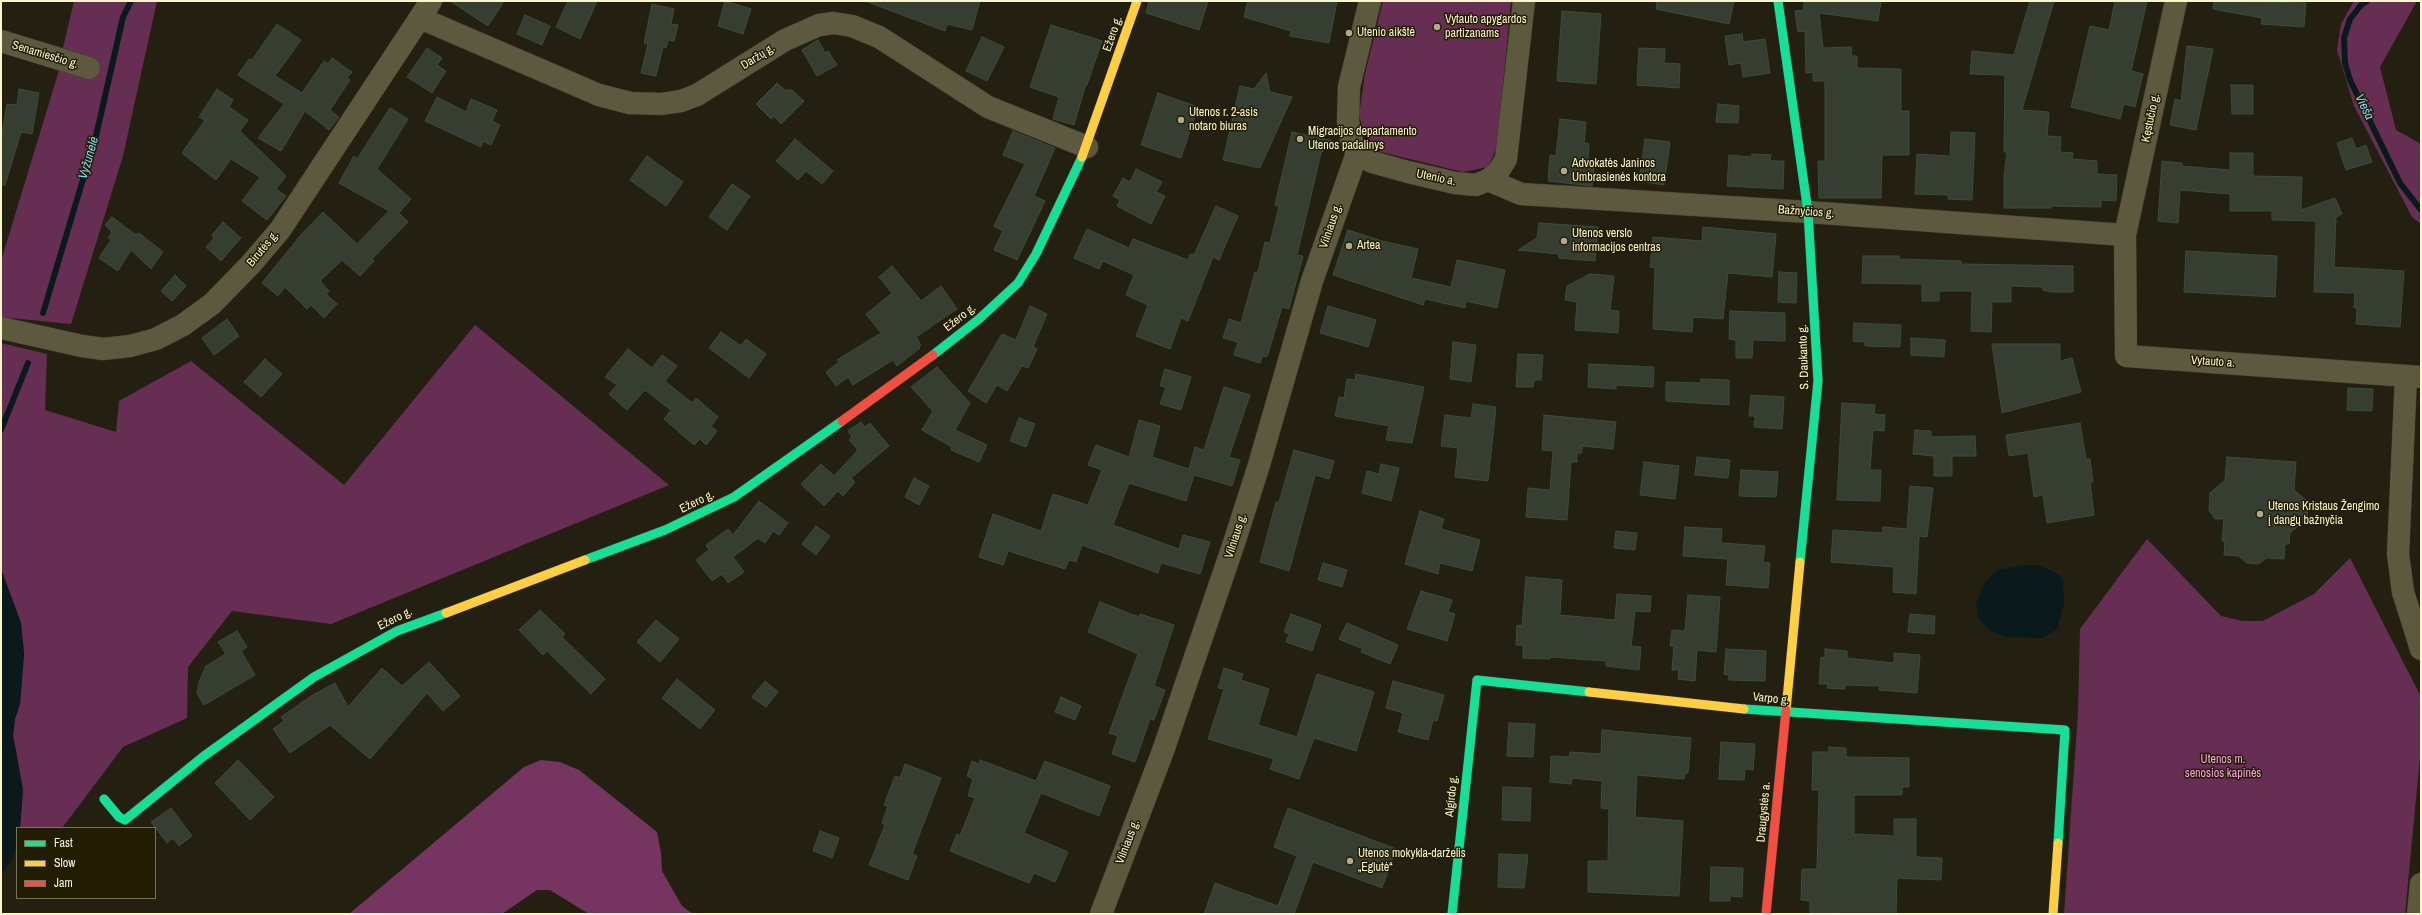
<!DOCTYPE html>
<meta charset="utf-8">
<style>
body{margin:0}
#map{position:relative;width:2422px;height:915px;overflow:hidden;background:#232011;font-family:"Archivo Narrow",sans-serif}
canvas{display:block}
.frame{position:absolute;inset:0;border:2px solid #fbf5cb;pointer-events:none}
.legend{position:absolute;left:16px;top:827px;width:140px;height:72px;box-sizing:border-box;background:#211c02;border:1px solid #787352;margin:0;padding:5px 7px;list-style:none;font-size:12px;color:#fbf5cb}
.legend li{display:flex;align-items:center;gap:8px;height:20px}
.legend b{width:20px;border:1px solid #787352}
</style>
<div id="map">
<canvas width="2422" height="915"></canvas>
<div class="frame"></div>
<ul class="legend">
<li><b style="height:5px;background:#16e098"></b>Fast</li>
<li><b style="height:5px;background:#ffcf43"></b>Slow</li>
<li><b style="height:5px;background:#f24e42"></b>Jam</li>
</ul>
</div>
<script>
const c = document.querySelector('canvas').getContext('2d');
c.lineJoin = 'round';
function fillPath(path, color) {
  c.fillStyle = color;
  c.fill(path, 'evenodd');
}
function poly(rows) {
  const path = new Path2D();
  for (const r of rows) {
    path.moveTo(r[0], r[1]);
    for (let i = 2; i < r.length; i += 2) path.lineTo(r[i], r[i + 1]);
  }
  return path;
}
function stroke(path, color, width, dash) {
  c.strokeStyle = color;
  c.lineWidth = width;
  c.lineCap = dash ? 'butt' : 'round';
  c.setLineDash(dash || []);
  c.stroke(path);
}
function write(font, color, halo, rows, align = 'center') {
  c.font = font + ' "Archivo Narrow",sans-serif';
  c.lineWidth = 3;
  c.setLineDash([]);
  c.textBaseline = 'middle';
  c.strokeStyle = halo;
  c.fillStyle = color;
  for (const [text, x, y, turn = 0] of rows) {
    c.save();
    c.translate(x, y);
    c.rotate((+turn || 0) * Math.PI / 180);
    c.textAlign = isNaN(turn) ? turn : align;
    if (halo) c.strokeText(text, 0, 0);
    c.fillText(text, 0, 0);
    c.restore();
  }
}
fillPath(poly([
 [74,1,157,1,123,156,71,324,1,317,1,261,61,64,63,48],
 [1383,1,1511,1,1497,147,1488,167,1463,172,1381,152,1364,134,1359,115,1365,74],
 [2354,1,2417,1,2380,67,2396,130,2421,144,2421,224,2412,217,2354,106,2337,50,2341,24],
 [475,325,669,485,331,624,232,611,188,667,187,718,123,747,62,828,20,828,23,790,13,735,15,719,20,704,24,654,21,623,1,569,1,343,47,354,45,410,116,432,119,401,191,361,344,485],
 [2147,539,2221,616,2242,621,2263,621,2314,594,2350,558,2421,697,2421,746,2405,914,2064,914,2078,713,2080,629]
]), '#672e54');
fillPath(poly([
 [541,760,560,762,579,770,657,832,661,853,662,871,682,906,693,914,589,914,550,890,537,890,502,914,349,914,524,767]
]), '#753560');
fillPath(poly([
 [2022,565,2039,565,2058,574,2063,581,2064,604,2057,629,2043,638,2005,637,1989,630,1978,618,1976,604,1985,582,1997,570],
 [1,569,21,623,24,654,20,704,15,719,13,735,23,790,20,828,17,828,17,844,13,858,1,875]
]), '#0a191c');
stroke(poly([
 [2367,1,2361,5,2350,19,2344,38,2345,63,2350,80,2400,183,2421,210],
 [43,313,96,136,123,17,131,1],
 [1,430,28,363]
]), '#0a191c', 6);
const building = poly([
 [450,1,504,1,488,26,450,1],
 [568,1,597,1,580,39,556,27,568,1],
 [725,1,751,9,743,34,718,26,725,1],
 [980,1,972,30,947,24,945,31,868,2,980,1],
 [1149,1,1208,1,1199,30,1146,13,1149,1],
 [1248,1,1337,1,1329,43,1290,36,1291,31,1244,17,1248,1],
 [1657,1,1734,1,1729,24,1656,9,1657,1],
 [1804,1,1881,1,1878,21,1819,13,1823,48,1851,47,1852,56,1857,56,1857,68,1901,69,1901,111,1909,111,1909,155,1882,155,1881,198,1819,198,1818,161,1825,161,1825,81,1813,81,1813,72,1806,73,1805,31,1798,32,1795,11,1804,10,1804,1],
 [2030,1,2054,1,2022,110,2049,112,2047,136,2061,137,2060,152,2073,153,2072,159,2097,161,2097,174,2117,175,2116,201,2101,200,2101,207,2051,206,2051,208,2004,208,2004,176,2007,152,2004,152,2005,75,1970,74,1972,51,2014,55,2030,1],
 [2115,1,2147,1,2131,71,2143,74,2135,107,2124,104,2120,119,2071,107,2090,26,2109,30,2115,1],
 [2214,1,2306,3,2304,27,2261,24,2262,18,2213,9,2214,1],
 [652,4,674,9,671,24,678,25,674,41,668,40,666,48,663,47,656,76,641,73,648,44,644,43,652,4],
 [1562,11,1601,14,1596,84,1557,81,1562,11],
 [525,15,550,26,542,45,517,34,525,15],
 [277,24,301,40,275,76,302,93,324,61,328,64,332,58,352,72,347,78,350,80,330,110,339,117,329,130,305,111,281,151,258,138,284,104,238,75,249,59,252,60,277,24],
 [1051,25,1102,41,1087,85,1086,84,1074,125,1053,119,1059,97,1030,87,1051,25],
 [1742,34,1743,42,1765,39,1770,73,1743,77,1741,63,1729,65,1725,36,1742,34],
 [982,37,1004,47,987,81,966,71,982,37],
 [818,40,825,53,828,51,837,65,817,76,802,50,818,40],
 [2187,46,2213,49,2196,130,2170,125,2175,99,2181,101,2187,46],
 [427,48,442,58,437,65,446,71,432,93,407,77,427,48],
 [1639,48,1665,49,1664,63,1680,64,1679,88,1637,85,1639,48],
 [1266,73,1270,92,1292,97,1260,168,1223,160,1240,86,1254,89,1266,73],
 [777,83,785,90,792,90,804,101,781,124,774,116,771,119,756,104,777,83],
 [2231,85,2253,85,2253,114,2232,114,2231,85],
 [19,89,39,93,32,134,21,132,5,185,1,185,1,140,7,104,17,105,19,89],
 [217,89,233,100,229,107,248,120,240,131,286,176,276,189,286,196,267,220,242,201,260,177,231,159,216,180,182,153,205,120,199,117,217,89],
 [1158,93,1198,107,1181,158,1141,145,1158,93],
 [437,97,466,112,471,99,497,110,492,121,500,125,491,145,483,141,481,147,425,121,437,97],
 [1718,104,1739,106,1738,123,1716,122,1718,104],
 [390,108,408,119,377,169,411,199,399,213,408,222,372,259,374,261,360,276,342,260,320,281,329,291,326,294,337,304,324,318,311,305,307,309,285,287,278,296,262,283,300,236,323,212,357,244,389,211,339,183,354,156,357,159,390,108],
 [1560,119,1586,122,1584,143,1589,144,1588,159,1595,160,1592,186,1548,181,1550,155,1556,156,1560,119],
 [1013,131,1055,148,1034,196,1045,201,1017,260,994,250,1003,231,994,226,1025,164,1003,155,1013,131],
 [1292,132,1333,141,1321,153,1297,255,1303,256,1289,309,1282,307,1268,354,1266,357,1262,356,1260,363,1234,355,1238,342,1223,338,1229,319,1241,323,1255,272,1258,272,1265,242,1270,243,1279,206,1275,205,1292,132],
 [1951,132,1975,133,1972,200,1948,199,1948,195,1915,194,1917,154,1950,156,1951,132],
 [2352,138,2356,149,2366,145,2372,162,2346,170,2337,143,2352,138],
 [795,139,833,171,822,184,806,171,798,180,776,161,795,139],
 [1645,139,1670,142,1664,185,1639,181,1645,139],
 [2230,153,2253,153,2253,176,2302,177,2301,210,2335,198,2342,214,2336,217,2334,267,2404,271,2400,327,2356,324,2357,308,2354,308,2355,293,2314,292,2316,221,2272,220,2272,211,2230,211,2230,194,2180,190,2178,223,2158,221,2162,161,2182,163,2182,166,2230,170,2230,153],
 [1752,154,1771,155,1770,161,1784,161,1783,189,1727,186,1729,155,1752,157,1752,154],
 [647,156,683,182,666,206,630,180,647,156],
 [1136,169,1162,182,1156,192,1165,196,1151,224,1117,206,1120,200,1113,196,1123,178,1130,182,1136,169],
 [732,184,750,196,727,230,709,217,732,184],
 [1216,206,1238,216,1219,260,1213,257,1188,321,1181,318,1170,349,1136,336,1148,305,1126,295,1134,275,1103,261,1099,269,1074,258,1087,229,1129,248,1133,239,1188,260,1190,254,1194,255,1216,206],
 [112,217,136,235,139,233,163,252,151,269,131,250,118,271,99,258,111,240,108,238,112,232,105,225,112,217],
 [223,222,241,238,221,261,206,247,214,238,212,235,223,222],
 [1539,223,1598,227,1595,261,1559,258,1559,254,1518,250,1537,238,1539,223],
 [1703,227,1776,234,1772,277,1728,273,1723,319,1693,317,1692,332,1653,329,1655,268,1650,267,1653,237,1702,241,1703,227],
 [1348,230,1382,241,1418,249,1411,278,1451,287,1457,260,1505,270,1497,308,1466,301,1465,308,1425,299,1423,305,1333,275,1348,230],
 [2186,251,2277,256,2275,297,2184,292,2186,251],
 [1863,256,1899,256,1899,259,1961,261,1961,264,2073,266,2073,292,2052,292,2043,290,2043,287,2011,286,2011,302,1992,302,1991,332,1971,331,1972,291,1939,291,1939,301,1922,301,1922,284,1862,283,1863,256],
 [892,266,921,301,941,286,957,309,916,337,921,345,918,347,920,348,897,366,893,360,853,385,848,377,836,386,826,372,839,362,837,360,881,333,866,314,892,293,879,277,892,266],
 [1779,272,1797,273,1796,303,1778,302,1779,272],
 [1590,274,1614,276,1610,310,1619,311,1618,333,1575,330,1577,302,1565,300,1567,286,1590,274],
 [175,275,186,286,172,301,161,291,175,275],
 [1030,306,1047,314,1033,347,1037,349,1028,368,1022,366,1007,391,997,385,986,403,968,391,1002,334,1016,340,1030,306],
 [1328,306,1376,320,1368,347,1320,333,1328,306],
 [1730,311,1785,313,1785,341,1753,340,1752,358,1736,358,1736,340,1729,339,1730,311],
 [227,319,239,336,214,355,202,338,227,319],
 [1854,323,1901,325,1900,347,1865,346,1865,342,1853,341,1854,323],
 [721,332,741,346,746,339,766,354,749,378,709,348,721,332],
 [1911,338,1945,340,1944,357,1911,355,1911,338],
 [1453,342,1476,345,1471,382,1450,379,1453,342],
 [1992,344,2060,344,2060,361,2072,358,2081,392,2002,413,1992,344],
 [628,349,652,368,662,355,677,366,665,381,692,403,696,398,718,417,711,426,717,431,706,445,700,439,694,445,664,419,671,410,645,390,627,410,609,394,617,385,605,377,628,349],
 [1518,354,1543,355,1541,380,1534,380,1533,387,1516,387,1518,354],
 [265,359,282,374,261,397,244,382,265,359],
 [1589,364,1654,367,1653,387,1616,385,1616,389,1588,387,1589,364],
 [937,367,970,403,955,430,987,445,979,462,951,450,952,447,922,430,933,411,911,387,937,367],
 [1165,369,1191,377,1181,410,1160,404,1166,387,1160,386,1165,369],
 [1356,374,1424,387,1412,443,1386,440,1389,426,1335,416,1339,397,1344,398,1347,379,1355,380,1356,374],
 [1701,379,1729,380,1729,405,1666,401,1666,382,1701,383,1701,379],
 [1224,387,1250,395,1229,457,1240,460,1232,486,1194,475,1186,501,1129,483,1113,525,1179,549,1183,535,1210,542,1200,574,1161,563,1158,573,1082,545,1076,562,1069,560,1065,569,1008,551,1003,565,979,557,993,514,1041,531,1053,494,1088,505,1102,470,1088,465,1096,445,1129,457,1139,420,1160,426,1152,457,1189,469,1195,447,1204,450,1224,387],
 [2348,388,2373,389,2372,411,2347,410,2348,388],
 [1751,395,1784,397,1782,429,1754,427,1755,416,1749,416,1751,395],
 [1842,403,1875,405,1874,414,1885,415,1884,431,1873,430,1870,470,1881,470,1880,501,1837,500,1842,403],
 [1473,404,1496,407,1488,481,1455,477,1458,448,1441,446,1445,415,1471,418,1473,404],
 [1544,415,1616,422,1613,449,1582,446,1582,453,1577,453,1577,462,1571,462,1567,520,1526,517,1528,488,1550,490,1553,451,1542,450,1544,415],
 [1019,418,1035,424,1026,447,1010,441,1019,418],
 [861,422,865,427,870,423,889,446,851,478,855,482,843,496,838,491,824,506,801,484,821,464,834,476,858,450,849,440,852,437,848,431,861,422],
 [2080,423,2086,459,2090,459,2093,482,2090,482,2094,515,2047,523,2043,495,2034,497,2028,453,2009,456,2006,435,2080,423],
 [1915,430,1931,431,1931,437,1975,436,1976,456,1952,456,1952,476,1934,476,1934,456,1913,454,1915,430],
 [1294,450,1334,461,1329,479,1315,475,1289,571,1260,562,1276,502,1279,502,1294,450],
 [1697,457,1730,460,1728,478,1695,475,1697,457],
 [2227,457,2296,462,2294,490,2308,502,2307,518,2290,533,2289,544,2285,544,2284,559,2266,558,2259,564,2247,563,2239,556,2224,555,2225,541,2222,541,2224,519,2215,519,2209,510,2210,493,2225,480,2227,457],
 [1644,462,1679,466,1675,499,1640,495,1644,462],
 [1381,464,1399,468,1391,501,1362,493,1367,471,1379,474,1381,464],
 [1741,470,1778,472,1776,497,1739,496,1741,470],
 [914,478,929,486,919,505,905,497,914,478],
 [1910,486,1933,488,1927,537,1919,536,1916,594,1893,592,1894,567,1831,562,1833,530,1882,533,1883,527,1907,529,1910,486],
 [759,501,788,523,779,535,773,531,765,543,758,538,733,557,744,572,728,583,722,574,712,581,696,560,709,550,706,545,728,529,733,535,759,501],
 [1420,511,1444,519,1441,529,1480,540,1472,571,1440,563,1438,574,1405,564,1420,511],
 [816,526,830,536,816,555,802,544,816,526],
 [1685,527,1722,529,1721,543,1765,546,1763,562,1770,563,1768,588,1726,585,1728,559,1683,556,1685,527],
 [1616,531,1637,533,1635,550,1614,548,1616,531],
 [1323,563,1347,570,1342,587,1318,580,1323,563],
 [1526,577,1562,580,1560,615,1615,620,1617,594,1651,596,1650,612,1635,611,1631,646,1641,647,1639,670,1606,666,1606,661,1550,657,1550,659,1523,658,1523,645,1516,645,1517,625,1522,626,1526,577],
 [1421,591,1452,600,1448,612,1455,614,1447,641,1407,629,1421,591],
 [1688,595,1720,597,1716,652,1697,650,1695,681,1678,679,1679,670,1672,670,1674,646,1670,646,1672,630,1685,631,1688,595],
 [1100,602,1139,617,1140,614,1174,625,1154,686,1165,690,1154,720,1150,719,1135,762,1112,754,1118,736,1109,733,1138,654,1088,632,1100,602],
 [540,610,565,634,562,637,605,679,591,694,547,651,543,655,519,630,540,610],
 [1291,614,1321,625,1312,651,1286,642,1289,634,1284,632,1291,614],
 [1910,614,1935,616,1934,634,1908,632,1910,614],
 [656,620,679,639,660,662,637,642,656,620],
 [1347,623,1398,645,1390,664,1361,652,1363,649,1339,639,1347,623],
 [237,631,247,647,241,651,255,675,204,705,197,693,199,682,206,666,226,654,218,642,237,631],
 [1726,649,1766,651,1765,681,1729,680,1729,675,1724,674,1726,649],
 [1825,649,1847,651,1847,658,1894,663,1894,653,1920,655,1917,693,1879,690,1880,686,1845,685,1845,689,1827,688,1828,684,1819,684,1821,657,1825,658,1825,649],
 [429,662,460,696,443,711,427,693,370,759,330,725,290,753,273,729,284,721,281,717,311,696,335,683,348,707,382,668,402,686,429,662],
 [1224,668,1243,674,1241,680,1269,689,1258,725,1297,737,1317,674,1374,692,1356,751,1314,738,1299,779,1270,769,1274,759,1208,739,1224,689,1218,688,1224,668],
 [677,679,715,710,700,729,662,698,677,679],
 [765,681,778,692,766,707,752,697,765,681],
 [1393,681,1444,695,1437,721,1433,720,1428,740,1398,732,1403,713,1386,708,1393,681],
 [1061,697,1081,706,1075,720,1055,712,1061,697],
 [1509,723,1535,724,1533,757,1507,756,1509,723],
 [1602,730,1691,738,1688,773,1685,773,1684,779,1637,775,1635,817,1683,821,1679,896,1588,892,1588,861,1608,861,1609,809,1601,808,1602,781,1572,778,1571,784,1550,782,1551,756,1569,757,1570,752,1601,754,1602,730],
 [1721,742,1755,744,1753,770,1745,769,1744,780,1719,779,1721,742],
 [1829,747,1846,748,1846,757,1909,758,1909,787,1902,787,1902,795,1854,795,1854,834,1894,836,1894,819,1916,819,1916,857,1942,858,1941,880,1897,878,1896,914,1810,913,1810,901,1801,900,1802,869,1817,869,1819,790,1812,790,1813,752,1829,752,1829,747],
 [238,760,274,797,250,820,215,783,238,760],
 [980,760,1036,781,1045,761,1110,786,1099,816,1041,793,1024,833,1068,852,1055,882,1034,873,1029,883,950,851,957,834,960,836,975,798,968,796,973,779,967,776,972,761,979,764,980,760],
 [905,764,941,778,912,854,917,856,908,880,869,865,885,825,882,823,888,806,884,805,895,776,900,778,905,764],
 [1503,787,1531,788,1530,821,1502,820,1503,787],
 [171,808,192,836,179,846,173,838,167,843,151,822,171,808],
 [1288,808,1396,849,1382,888,1313,862,1294,914,1204,914,1215,883,1278,906,1297,856,1274,847,1288,808],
 [820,831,839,838,832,858,813,851,820,831],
 [1499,854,1528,855,1524,888,1498,887,1499,854],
 [1711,867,1743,868,1742,897,1730,896,1730,901,1710,901,1711,867]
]);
fillPath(building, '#353e30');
stroke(building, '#3b4d3b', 1);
const street = poly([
 [1370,1,1349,87,1348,121,1351,139,1357,153,1372,162,1408,172,1455,183,1476,185,1488,180,1498,172,1506,159,1524,1],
 [2176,1,2125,235,2126,356,2421,377],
 [420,18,599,95,630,103,661,104,681,101,697,95,785,40,819,25,834,23,852,26,879,37,988,107,1087,147],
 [1,41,89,68],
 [1488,180,1521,194,1808,212,2125,235],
 [1,328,82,346,103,349,130,346,156,339,183,325,212,304,250,265,280,230,431,1],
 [2406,376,2398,554,2403,592,2421,649],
 [1101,914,1163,751,1234,543,1259,465,1312,281,1357,153],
 [2418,914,2421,884]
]);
const fast = poly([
 [1778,1,1808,212,1818,381,1800,562],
 [933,355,979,319,1018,283,1036,254,1082,157],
 [585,560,665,530,734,497,842,421],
 [1744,709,2065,730,2058,843],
 [104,799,119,817,125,820,204,756,314,677,397,631,446,613],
 [1452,914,1477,680,1589,692]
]);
const slow = poly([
 [1082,157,1137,1],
 [446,613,585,560],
 [1589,692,1744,709],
 [1786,710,1800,562],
 [2053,914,2058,843]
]);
const jam = poly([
 [842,421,933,355],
 [1766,914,1786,710]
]);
stroke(street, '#403c2e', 23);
stroke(fast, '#403c2e', 10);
stroke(slow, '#403c2e', 10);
stroke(jam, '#403c2e', 10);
stroke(street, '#5d593e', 22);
stroke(fast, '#16e098', 9);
stroke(slow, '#ffcf43', 9);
stroke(jam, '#f24e42', 9);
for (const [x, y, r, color] of [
 [1437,27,4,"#afaa8a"],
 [1349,33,4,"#afaa8a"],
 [1181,120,4,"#afaa8a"],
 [1300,139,4,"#afaa8a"],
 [1564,171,4,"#afaa8a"],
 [1564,241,4,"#afaa8a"],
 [1349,246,4,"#afaa8a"],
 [2260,514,4,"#afaa8a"],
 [1350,861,4,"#afaa8a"]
]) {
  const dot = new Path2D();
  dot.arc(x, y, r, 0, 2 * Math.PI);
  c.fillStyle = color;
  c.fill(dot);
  stroke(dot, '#211c02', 1.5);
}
write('12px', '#fbf5cb', '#211c02', [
 ["Vytauto apygardos",1445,20],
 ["partizanams",1445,34],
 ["Utenio aikštė",1357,33],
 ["Utenos r. 2-asis",1189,113],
 ["notaro biuras",1189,127],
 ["Migracijos departamento",1308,132],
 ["Utenos padalinys",1308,146],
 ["Advokatės Janinos",1572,164],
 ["Umbrasienės kontora",1572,178],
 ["Utenos verslo",1572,234],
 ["informacijos centras",1572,248],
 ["Artea",1357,246],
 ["Utenos Kristaus Žengimo",2268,507],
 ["į dangų bažnyčia",2268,521],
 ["Utenos mokykla-darželis",1358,854],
 ["„Eglutė“",1358,868]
], 'left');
write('12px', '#fbf5cb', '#211c02', [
 ["Ežero g.",1113,34,-71],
 ["Senamiesčio g.",45,55,17],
 ["Daržų g.",758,57,-32],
 ["Kęstučio g.",2151,118,-78],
 ["Utenio a.",1436,178,12],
 ["Bažnyčios g.",1806,212,4],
 ["Vilniaus g.",1331,226,-71],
 ["Birutės g.",263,249,-50],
 ["Ežero g.",960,318,-38],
 ["S. Daukanto g.",1804,357,-92],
 ["Vytauto a.",2213,362,4],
 ["Ežero g.",697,502,-26],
 ["Vilniaus g.",1236,536,-72],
 ["Ežero g.",395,619,-26],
 ["Varpo g.",1771,699,6],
 ["Algirdo g.",1452,796,-84],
 ["Draugystės a.",1764,812,-85],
 ["Vilniaus g.",1128,842,-69]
]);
write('12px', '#faa5de', '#211c02', [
 ["Utenos m.",2223,760],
 ["senosios kapinės",2223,774]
]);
write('italic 13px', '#82d9f4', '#211c02', [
 ["Vieša",2364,107,64],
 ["Vyžunėlė",89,158,-74]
]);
</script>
